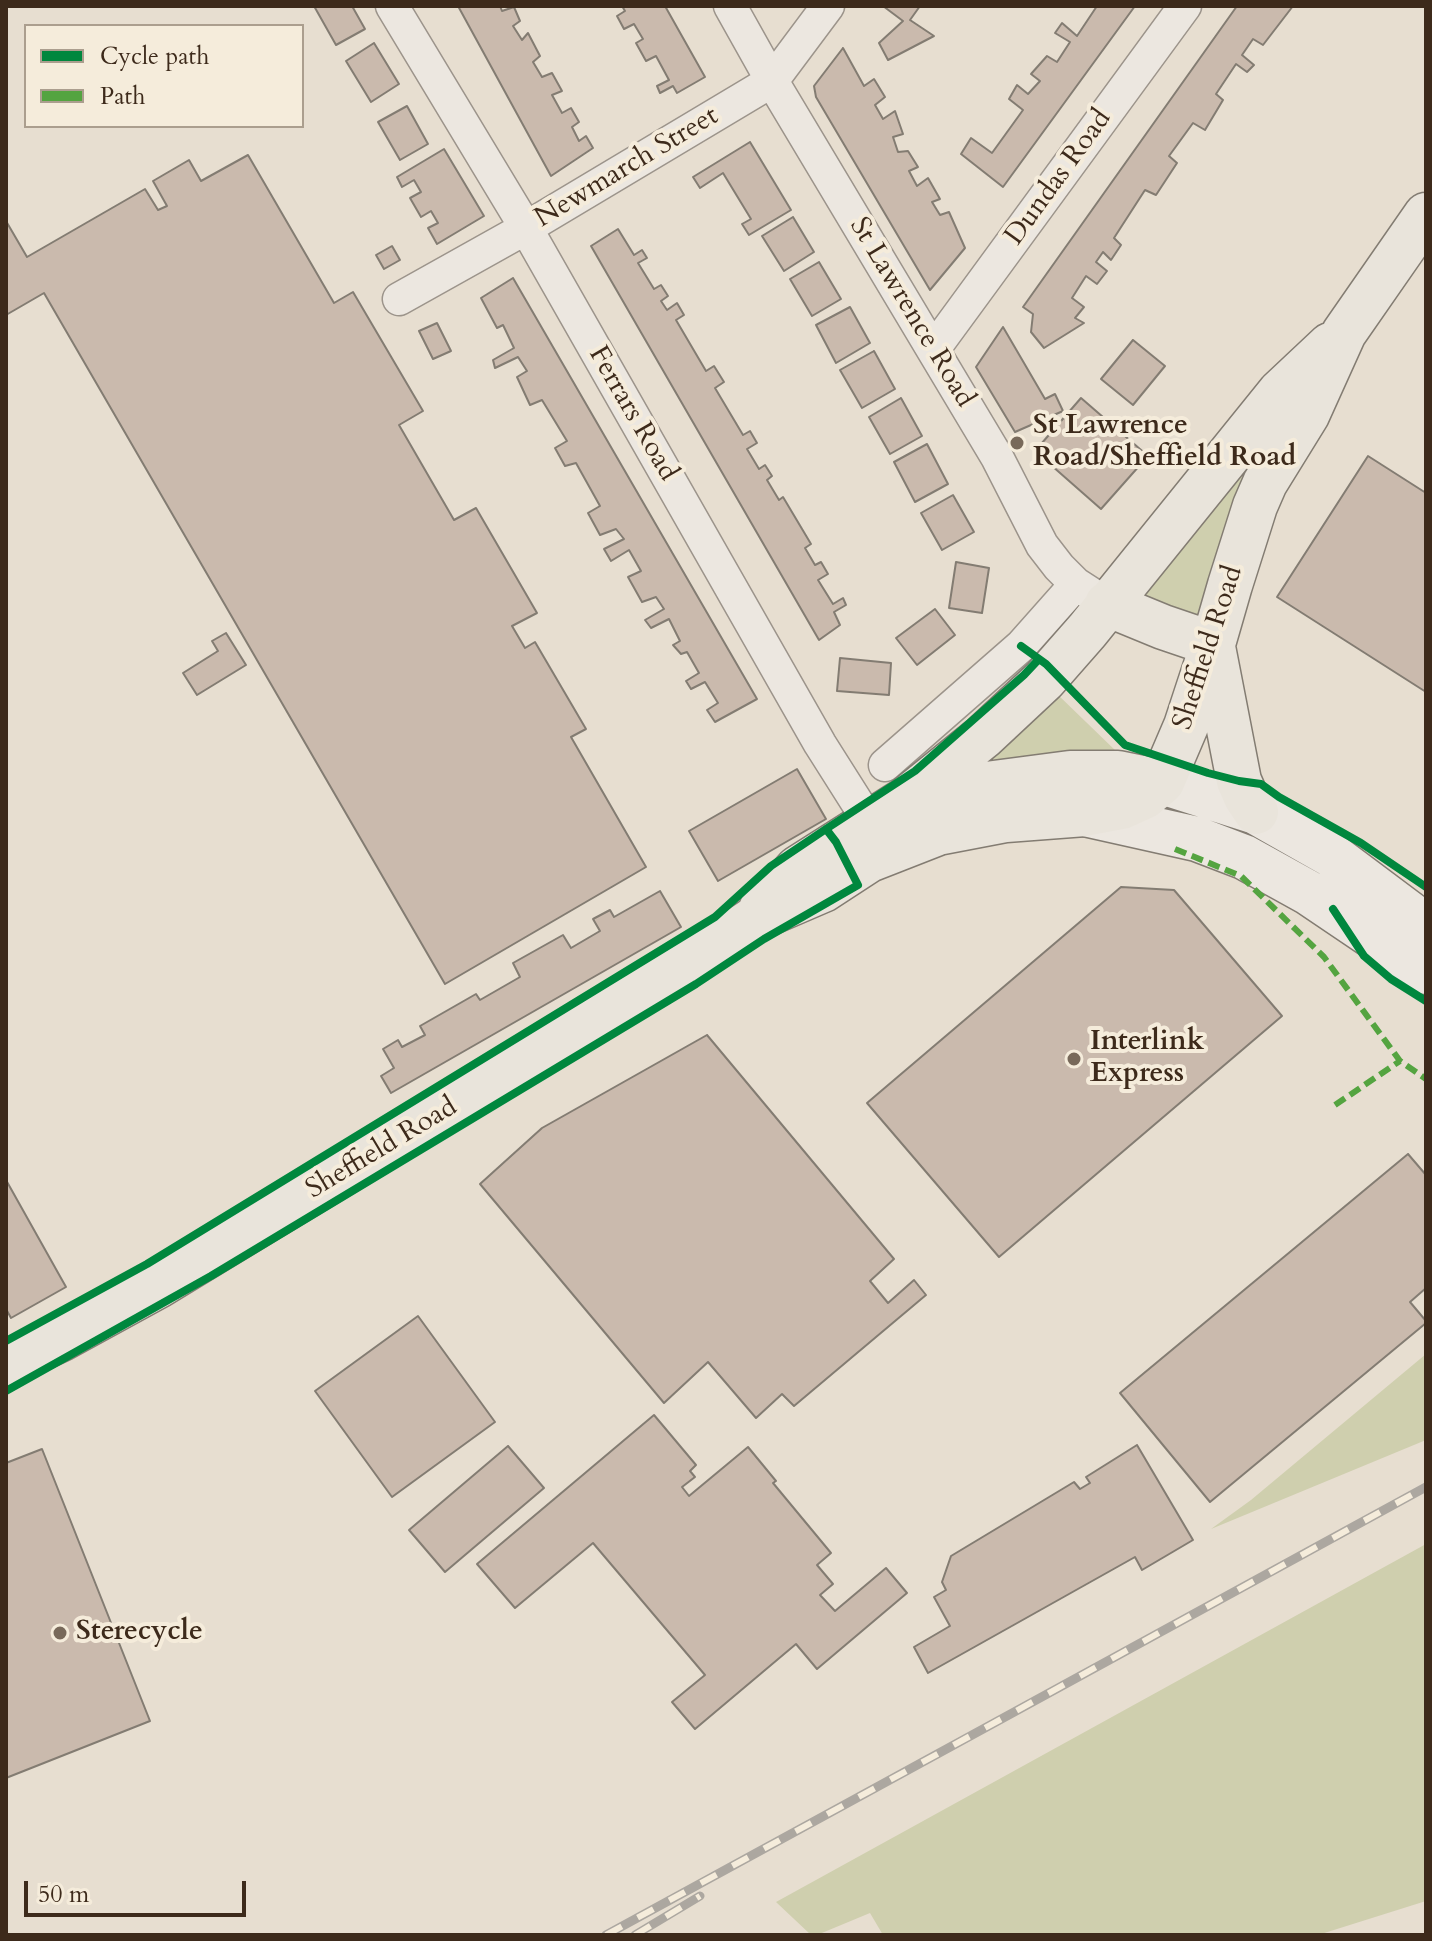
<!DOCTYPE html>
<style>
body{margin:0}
#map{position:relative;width:1432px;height:1941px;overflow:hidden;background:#e7ded0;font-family:Cardo,serif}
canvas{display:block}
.frame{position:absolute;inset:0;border:8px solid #3d2a1b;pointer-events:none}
.legend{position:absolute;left:24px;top:24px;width:280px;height:104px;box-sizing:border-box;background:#f5ecdb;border:2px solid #ab9e8e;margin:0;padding:10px 14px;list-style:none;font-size:24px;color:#3d2a1b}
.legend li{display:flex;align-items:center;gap:16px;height:40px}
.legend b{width:40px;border:2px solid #ab9e8e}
.scale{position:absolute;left:24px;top:1881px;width:222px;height:36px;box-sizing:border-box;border:4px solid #3d2a1b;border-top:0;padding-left:10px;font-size:24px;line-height:28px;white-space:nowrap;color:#3d2a1b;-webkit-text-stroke:6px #f5ecdb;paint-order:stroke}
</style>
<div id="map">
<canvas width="1432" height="1941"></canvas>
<div class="frame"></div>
<ul class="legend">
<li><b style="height:10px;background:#00873e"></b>Cycle path</li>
<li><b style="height:10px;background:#54a440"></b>Path</li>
</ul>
<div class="scale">50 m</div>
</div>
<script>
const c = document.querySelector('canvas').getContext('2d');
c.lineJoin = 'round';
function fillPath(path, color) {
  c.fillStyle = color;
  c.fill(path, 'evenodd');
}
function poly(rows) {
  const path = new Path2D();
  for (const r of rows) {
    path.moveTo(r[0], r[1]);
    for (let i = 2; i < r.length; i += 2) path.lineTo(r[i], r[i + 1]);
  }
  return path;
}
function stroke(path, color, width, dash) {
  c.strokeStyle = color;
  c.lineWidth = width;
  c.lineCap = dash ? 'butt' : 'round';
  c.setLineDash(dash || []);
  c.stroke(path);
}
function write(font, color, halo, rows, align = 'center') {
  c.font = font + ' Cardo,serif';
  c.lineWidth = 8;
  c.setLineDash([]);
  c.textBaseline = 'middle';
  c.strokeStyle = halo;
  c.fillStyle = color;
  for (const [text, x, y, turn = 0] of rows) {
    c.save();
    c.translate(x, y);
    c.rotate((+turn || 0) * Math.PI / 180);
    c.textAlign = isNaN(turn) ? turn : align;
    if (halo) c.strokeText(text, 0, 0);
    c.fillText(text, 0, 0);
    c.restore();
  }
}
fillPath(poly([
 [1287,396,1202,621,1134,601],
 [1055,692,1117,752,962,775],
 [1426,1354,1426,1440,1211,1529,1251,1500],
 [1426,1544,1426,1901,1318,1935,883,1935,870,1913,817,1935,811,1935,776,1902]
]), '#cfcfae');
const building = poly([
 [314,6,352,6,365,29,336,45,314,6],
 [458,6,500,6,502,11,514,7,520,21,513,26,522,40,528,33,540,56,533,62,542,77,552,73,562,91,552,95,562,113,571,108,579,122,572,127,579,141,586,136,593,148,551,176,458,6],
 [622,6,665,6,705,77,677,93,673,86,660,93,657,86,669,80,656,56,646,61,636,43,643,39,634,24,624,29,617,16,625,11,622,6],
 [883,6,920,6,910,20,934,36,888,60,879,43,903,21,883,6],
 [1097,6,1135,6,1003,187,961,154,971,138,992,153,1023,110,1009,99,1017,85,1028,94,1040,81,1031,74,1047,56,1057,62,1070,42,1055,33,1062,23,1077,36,1097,6],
 [1237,6,1293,6,1263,45,1253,39,1242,55,1254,65,1247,72,1236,64,1216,94,1223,100,1205,130,1193,123,1169,156,1177,163,1156,195,1145,190,1114,238,1121,245,1111,260,1103,252,1096,262,1107,271,1097,284,1086,276,1072,298,1084,307,1075,318,1084,323,1044,348,1031,332,1033,314,1023,307,1237,6],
 [374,43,399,84,371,102,346,61,374,43],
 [843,48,864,86,874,79,885,97,875,105,883,119,895,111,903,134,893,137,898,152,908,151,918,167,909,171,917,186,928,178,940,199,932,202,940,215,949,212,965,248,930,290,816,97,814,86,843,48],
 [407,106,428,144,400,160,378,122,407,106],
 [750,142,791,210,749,235,742,224,751,219,723,173,700,188,693,177,750,142],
 [444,149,484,216,437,244,428,228,438,223,431,211,421,217,410,198,421,192,414,180,402,187,397,177,444,149],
 [248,155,334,303,353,292,423,411,399,425,454,520,476,508,537,613,512,626,525,648,535,642,586,729,571,737,646,867,445,984,44,293,6,315,6,221,27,257,145,189,158,210,167,206,153,181,189,160,201,181,248,155],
 [793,217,814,252,784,271,762,236,793,217],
 [618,229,634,255,642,250,647,258,638,263,654,289,661,285,668,296,661,301,667,310,677,303,684,315,676,320,706,371,714,366,724,382,715,388,743,435,750,431,757,443,747,449,759,469,765,465,772,476,767,480,779,500,783,497,811,544,805,548,815,565,821,562,828,574,818,580,833,604,843,598,846,605,834,612,840,625,819,640,591,246,618,229],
 [392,246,400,260,384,269,376,255,392,246],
 [819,262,841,299,812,316,790,279,819,262],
 [513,278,757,699,715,722,707,710,718,703,705,682,691,689,686,681,699,673,687,652,681,654,673,645,680,641,669,619,651,628,645,620,664,609,656,597,642,602,628,577,641,571,629,550,611,561,604,549,624,539,616,529,600,535,588,513,600,506,576,463,565,466,555,448,567,441,542,400,530,405,517,377,527,371,518,357,495,368,493,360,514,348,503,325,497,328,481,298,513,278],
 [850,307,870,343,836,363,816,325,850,307],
 [437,323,451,351,433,359,419,331,437,323],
 [1003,327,1045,399,1055,394,1063,411,1015,432,976,367,1003,327],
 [1133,340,1165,366,1133,405,1101,379,1133,340],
 [874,351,895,389,862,408,840,370,874,351],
 [901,398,922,436,890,454,869,417,901,398],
 [1081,398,1148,456,1101,509,1035,451,1081,398],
 [927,444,948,484,915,502,894,462,927,444],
 [1368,456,1426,493,1426,692,1277,597,1368,456],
 [953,495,974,532,942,550,921,513,953,495],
 [956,562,989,568,982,613,949,608,956,562],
 [935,609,955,635,917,665,896,638,935,609],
 [226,633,246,665,197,695,183,673,218,651,212,641,226,633],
 [840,658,891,663,889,695,837,691,840,658],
 [797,769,826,819,718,881,689,831,797,769],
 [1121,887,1174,890,1282,1016,999,1257,867,1103,1121,887],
 [660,891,681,927,391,1093,381,1076,394,1068,383,1049,398,1040,402,1047,425,1035,420,1026,476,994,480,1000,520,977,513,963,563,935,571,948,600,931,593,919,610,910,614,917,660,891],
 [707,1035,894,1259,870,1281,888,1303,914,1280,926,1295,794,1406,782,1394,756,1418,708,1362,664,1403,480,1184,542,1128,707,1035],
 [1408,1154,1426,1175,1426,1288,1410,1302,1426,1321,1426,1323,1210,1502,1120,1393,1408,1154],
 [6,1180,66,1287,11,1318,6,1309,6,1180],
 [418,1316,495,1422,392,1497,315,1391,418,1316],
 [654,1415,696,1465,690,1471,695,1477,682,1487,689,1496,748,1447,776,1481,773,1483,831,1553,817,1565,833,1584,820,1595,835,1611,886,1568,907,1593,817,1669,796,1644,695,1729,672,1702,705,1675,593,1543,515,1608,477,1564,654,1415],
 [1137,1445,1193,1540,1142,1570,1135,1557,928,1673,914,1647,950,1626,934,1597,946,1590,942,1582,951,1556,1074,1482,1080,1489,1090,1483,1086,1477,1137,1445],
 [508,1446,544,1488,445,1572,409,1530,508,1446],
 [42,1449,150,1721,6,1778,6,1463,42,1449]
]);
fillPath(building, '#cabaad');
stroke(building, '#837c72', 2);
const street = poly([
 [392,6,526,228,820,744,870,823],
 [730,6,772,81,997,457,1042,545,1059,567,1076,584,1107,604],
 [399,299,526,228,772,81,828,6],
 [933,350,1185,6],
 [885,765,1021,646,1076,584]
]);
const secondary = poly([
 [1162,782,1256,812,1330,854,1426,926],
 [1085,814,1197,839,1244,857,1309,893,1426,972]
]);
const primary = poly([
 [1107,604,1163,627,1213,644],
 [1213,647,1239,781,1246,797,1256,812],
 [915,798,971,786,1070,773,1118,773,1162,782],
 [761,909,798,868,905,800,983,737,1044,680,1087,631,1280,392,1330,345],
 [6,1365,63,1338,158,1286,682,967,751,921,823,890,869,860,938,833,1006,820,1085,814,1122,807,1144,797,1162,782,1186,726,1213,644,1230,585,1255,506,1265,483,1307,415,1344,333,1426,215]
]);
stroke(street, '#9c948b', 35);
stroke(secondary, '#837c72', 47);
stroke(primary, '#837c72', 47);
stroke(street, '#ece7e0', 32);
stroke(secondary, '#ece7e0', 44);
stroke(primary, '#e9e4db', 44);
const rail = poly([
 [606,1935,1426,1487],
 [635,1935,700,1896]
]);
stroke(rail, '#aca7a0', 9);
stroke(rail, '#f5ecdb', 6, [18]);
stroke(poly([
 [1175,849,1241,876,1324,957,1400,1061,1426,1079],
 [1335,1105,1400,1061]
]), '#54a440', 6, [12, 6]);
stroke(poly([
 [1021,646,1046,664,1125,745,1208,773,1239,781,1261,784,1279,797,1361,843,1426,887],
 [1333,909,1364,956,1391,979,1426,1001],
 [6,1341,147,1264,715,917,771,866,826,829,915,771,1024,675,1039,659],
 [6,1391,211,1276,696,984,764,939,858,885,836,842,826,829]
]), '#00873e', 8);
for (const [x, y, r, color] of [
 [1017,443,8,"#78695a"],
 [1074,1059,8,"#78695a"],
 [60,1633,8,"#78695a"]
]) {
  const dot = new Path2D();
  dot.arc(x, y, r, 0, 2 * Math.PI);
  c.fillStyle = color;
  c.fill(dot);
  stroke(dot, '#f5ecdb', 3);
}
write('28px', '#3d2a1b', '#f5ecdb', [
 ["Newmarch Street",627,168,-31],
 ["Dundas Road",1059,178,-54],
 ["St Lawrence Road",911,313,59],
 ["Ferrars Road",632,414,60],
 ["Sheffield Road",1209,648,-72],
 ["Sheffield Road",382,1149,-31]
]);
write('bold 28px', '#3d2a1b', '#f5ecdb', [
 ["St Lawrence",1033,427],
 ["Road/Sheffield Road",1033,459],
 ["Interlink",1090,1043],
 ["Express",1090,1075],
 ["Sterecycle",76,1633]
], 'left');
</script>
